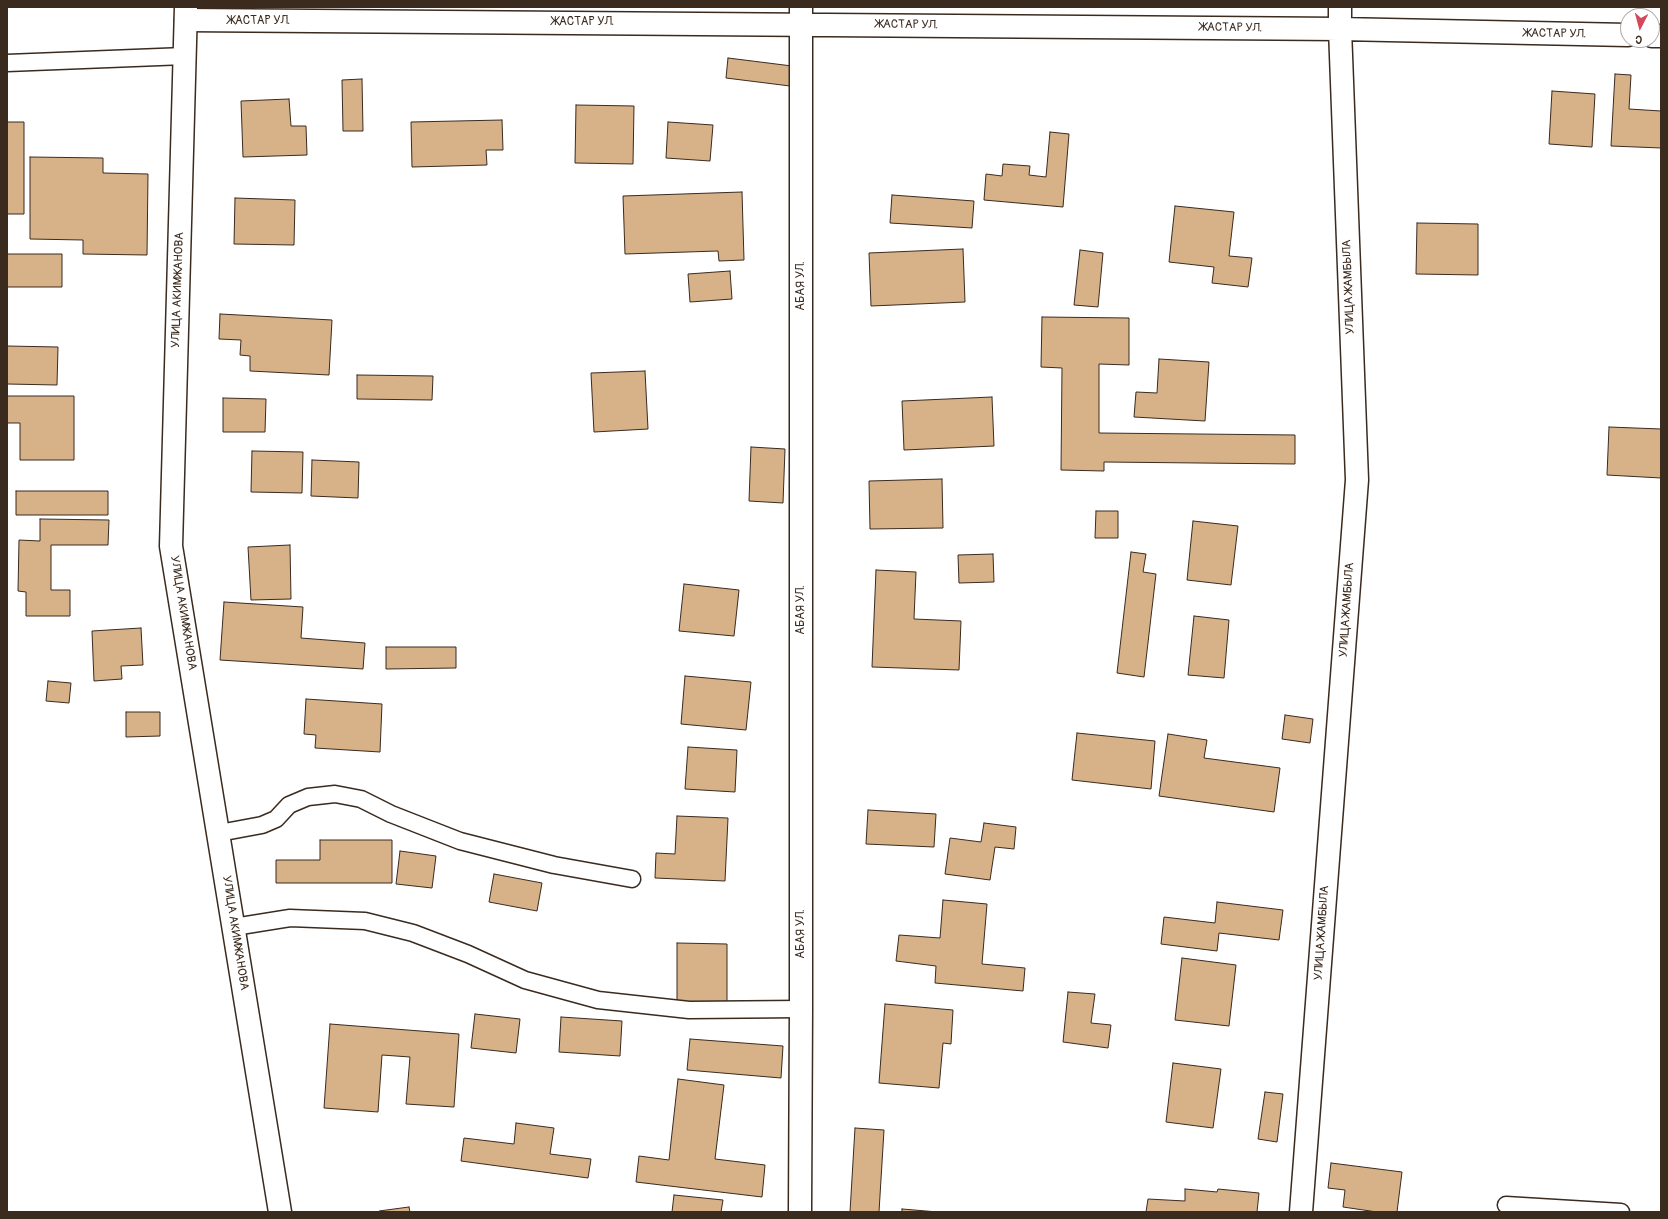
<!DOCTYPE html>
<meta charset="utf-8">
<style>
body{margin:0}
#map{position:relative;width:1668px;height:1219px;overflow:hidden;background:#fff;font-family:Pangolin,sans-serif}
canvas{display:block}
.frame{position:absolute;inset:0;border:8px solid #3b2a1e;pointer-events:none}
.north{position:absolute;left:1620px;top:8px;width:40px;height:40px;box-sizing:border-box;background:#fff;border:1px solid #b1aaa5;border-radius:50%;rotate:186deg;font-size:11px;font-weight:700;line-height:16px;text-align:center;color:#3b2a1e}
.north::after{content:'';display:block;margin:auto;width:14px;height:18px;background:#d1495b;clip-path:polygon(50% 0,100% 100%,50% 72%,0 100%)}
</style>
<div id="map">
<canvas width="1668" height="1219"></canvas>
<div class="frame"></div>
<div class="north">С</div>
</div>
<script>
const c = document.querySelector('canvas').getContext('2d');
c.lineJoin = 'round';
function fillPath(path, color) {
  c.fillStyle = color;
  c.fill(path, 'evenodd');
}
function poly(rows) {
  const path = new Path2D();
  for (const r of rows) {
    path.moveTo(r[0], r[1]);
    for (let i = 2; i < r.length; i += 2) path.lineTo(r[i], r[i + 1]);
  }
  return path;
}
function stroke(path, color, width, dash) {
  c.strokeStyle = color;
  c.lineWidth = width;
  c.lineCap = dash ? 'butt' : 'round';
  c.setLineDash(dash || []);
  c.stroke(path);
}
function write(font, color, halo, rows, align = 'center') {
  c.font = font + ' Pangolin,sans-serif';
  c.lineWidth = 4;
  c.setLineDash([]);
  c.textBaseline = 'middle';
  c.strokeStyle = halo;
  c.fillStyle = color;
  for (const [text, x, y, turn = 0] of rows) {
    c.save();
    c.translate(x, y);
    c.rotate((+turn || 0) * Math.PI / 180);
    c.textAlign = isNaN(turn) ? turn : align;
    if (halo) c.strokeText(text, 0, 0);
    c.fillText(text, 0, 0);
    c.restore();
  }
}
const building = poly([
 [728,58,792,66,790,86,726,78,728,58],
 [1615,74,1631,75,1629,109,1661,111,1661,148,1611,146,1615,74],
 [362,79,363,131,343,131,342,80,362,79],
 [1552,91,1595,94,1592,147,1549,144,1552,91],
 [289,99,291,126,306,126,307,155,243,157,241,101,289,99],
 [576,105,634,106,633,164,575,163,576,105],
 [502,120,503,150,486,150,487,165,412,167,411,122,502,120],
 [7,122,24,122,24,214,7,214,7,122],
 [668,122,713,125,710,161,666,158,668,122],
 [1050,132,1069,134,1063,207,984,200,986,174,1002,176,1003,164,1030,166,1029,175,1046,177,1050,132],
 [30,157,103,158,103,173,148,174,147,255,83,254,83,240,30,239,30,157],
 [742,192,744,260,719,261,718,251,625,254,623,196,742,192],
 [892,195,974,201,972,228,890,223,892,195],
 [235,198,295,200,294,245,234,244,235,198],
 [1175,206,1234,212,1229,256,1252,258,1248,287,1212,283,1214,267,1169,262,1175,206],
 [1417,223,1478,224,1478,275,1416,274,1417,223],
 [963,249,965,302,871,306,869,253,963,249],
 [1080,250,1103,253,1098,307,1074,305,1080,250],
 [7,254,62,254,62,287,7,287,7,254],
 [730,271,732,299,690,302,688,274,730,271],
 [220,314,332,320,329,375,250,371,250,356,240,355,241,340,219,339,220,314],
 [1042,317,1129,318,1129,365,1099,364,1099,433,1295,435,1295,464,1104,462,1104,471,1061,470,1062,368,1041,367,1042,317],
 [7,346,58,347,57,385,7,384,7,346],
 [1159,359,1209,362,1205,421,1134,417,1136,392,1157,393,1159,359],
 [645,371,648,429,594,432,591,373,645,371],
 [357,375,433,376,432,400,357,399,357,375],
 [7,396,74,396,74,460,20,460,20,423,7,423,7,396],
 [992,397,994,446,904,450,902,401,992,397],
 [223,398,266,399,265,432,223,432,223,398],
 [1609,427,1661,429,1661,478,1607,475,1609,427],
 [751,447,785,449,783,503,749,501,751,447],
 [252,451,303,452,302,493,251,492,252,451],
 [312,460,359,462,358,498,311,496,312,460],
 [942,479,943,528,870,529,869,481,942,479],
 [16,491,108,491,108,515,16,515,16,491],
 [1096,511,1118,511,1118,538,1095,538,1096,511],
 [40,519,109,520,108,545,51,545,51,590,70,590,70,616,26,616,26,592,18,591,19,540,40,541,40,519],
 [1193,521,1238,526,1231,585,1187,580,1193,521],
 [290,545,291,599,251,600,248,547,290,545],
 [1131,552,1146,554,1143,572,1156,574,1144,677,1117,673,1131,552],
 [993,554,994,582,959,583,958,555,993,554],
 [876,570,916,572,914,619,961,621,959,670,872,667,876,570],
 [684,584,739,590,734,636,679,631,684,584],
 [224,602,303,607,301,638,365,643,363,669,220,660,224,602],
 [1194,616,1229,620,1224,678,1188,675,1194,616],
 [141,628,143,665,121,666,122,679,94,681,92,631,141,628],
 [386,647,456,647,456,668,386,669,386,647],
 [685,676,751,682,746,730,681,724,685,676],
 [48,681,71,683,69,703,46,701,48,681],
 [306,699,382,704,380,752,315,748,316,735,304,734,306,699],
 [126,712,160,712,160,736,126,737,126,712],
 [1285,715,1313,719,1310,743,1282,739,1285,715],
 [1077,733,1155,741,1151,789,1072,780,1077,733],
 [1168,734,1207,740,1204,758,1280,768,1274,812,1159,796,1168,734],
 [688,747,737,750,735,792,685,789,688,747],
 [868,810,936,814,934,847,866,844,868,810],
 [677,816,728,818,725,881,655,878,656,853,675,854,677,816],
 [984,823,1016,827,1014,849,995,847,990,880,945,874,950,838,981,842,984,823],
 [320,840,392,840,392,883,276,883,276,860,320,860,320,840],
 [400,851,436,856,432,888,396,884,400,851],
 [494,874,542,883,537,911,489,902,494,874],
 [943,900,987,904,982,964,1025,968,1023,991,935,983,936,966,896,961,899,935,940,938,943,900],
 [1217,902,1283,910,1279,940,1219,933,1217,951,1161,944,1164,917,1215,923,1217,902],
 [677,943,727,944,727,1006,677,1005,677,943],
 [1182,958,1236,965,1229,1026,1175,1020,1182,958],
 [1068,992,1095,994,1091,1023,1111,1025,1108,1048,1063,1042,1068,992],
 [885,1004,953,1010,951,1044,943,1043,939,1088,879,1083,885,1004],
 [475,1014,520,1019,516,1053,471,1048,475,1014],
 [561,1017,622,1021,620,1056,559,1052,561,1017],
 [330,1024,459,1034,454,1107,406,1104,410,1057,382,1055,378,1112,324,1108,330,1024],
 [690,1039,783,1046,781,1078,687,1070,690,1039],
 [1173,1063,1221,1069,1213,1128,1166,1122,1173,1063],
 [678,1079,724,1085,715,1159,765,1165,762,1197,636,1182,639,1156,669,1160,678,1079],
 [1265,1092,1283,1094,1277,1142,1258,1139,1265,1092],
 [516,1123,554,1128,550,1154,591,1159,588,1178,461,1161,464,1138,514,1144,516,1123],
 [855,1128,884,1130,879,1212,850,1212,855,1128],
 [1331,1163,1402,1172,1397,1212,1377,1212,1343,1207,1345,1190,1328,1188,1331,1163],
 [1185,1189,1217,1192,1218,1189,1259,1193,1257,1212,1146,1212,1148,1199,1185,1201,1185,1189],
 [674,1195,723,1200,721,1212,672,1212,674,1195],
 [409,1207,410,1212,379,1212,379,1211,409,1207],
 [902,1209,938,1212,902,1212,902,1209]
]);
fillPath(building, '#d7b188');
stroke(building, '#3b2a1e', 1);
const service = poly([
 [7,63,185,56],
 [219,833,262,825,276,819,289,805,308,797,335,794,361,799,391,814,460,841,554,865,632,879],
 [234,927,290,918,365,921,413,933,468,954,525,980,598,1000,689,1010,801,1009],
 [1506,1205,1621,1212]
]);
const minor = poly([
 [186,20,1340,29,1628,35],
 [1652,36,1661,36],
 [800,1212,801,1009,801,7],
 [1301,1212,1357,480,1340,29,1340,7]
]);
const tertiary = poly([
 [186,7,171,546,280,1212]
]);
stroke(service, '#3b2a1e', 19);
stroke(minor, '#3b2a1e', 25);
stroke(tertiary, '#3b2a1e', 25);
stroke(service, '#fff', 16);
stroke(minor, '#fff', 22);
stroke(tertiary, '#fff', 22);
write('12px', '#3b2a1e', '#fff', [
 ["ЖАСТАР УЛ.",259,21],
 ["ЖАСТАР УЛ.",583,22],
 ["ЖАСТАР УЛ.",907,25,1],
 ["ЖАСТАР УЛ.",1231,28,1],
 ["ЖАСТАР УЛ.",1555,34,1],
 ["АБАЯ УЛ.",801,286,-90],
 ["УЛИЦА ЖАМБЫЛА",1349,287,-92],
 ["УЛИЦА АКИМЖАНОВА",178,290,-88],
 ["АБАЯ УЛ.",801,610,-90],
 ["УЛИЦА ЖАМБЫЛА",1347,610,-86],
 ["УЛИЦА АКИМЖАНОВА",183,613,81],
 ["УЛИЦА АКИМЖАНОВА",235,933,81],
 ["УЛИЦА ЖАМБЫЛА",1322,933,-86],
 ["АБАЯ УЛ.",801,934,-90]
]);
</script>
